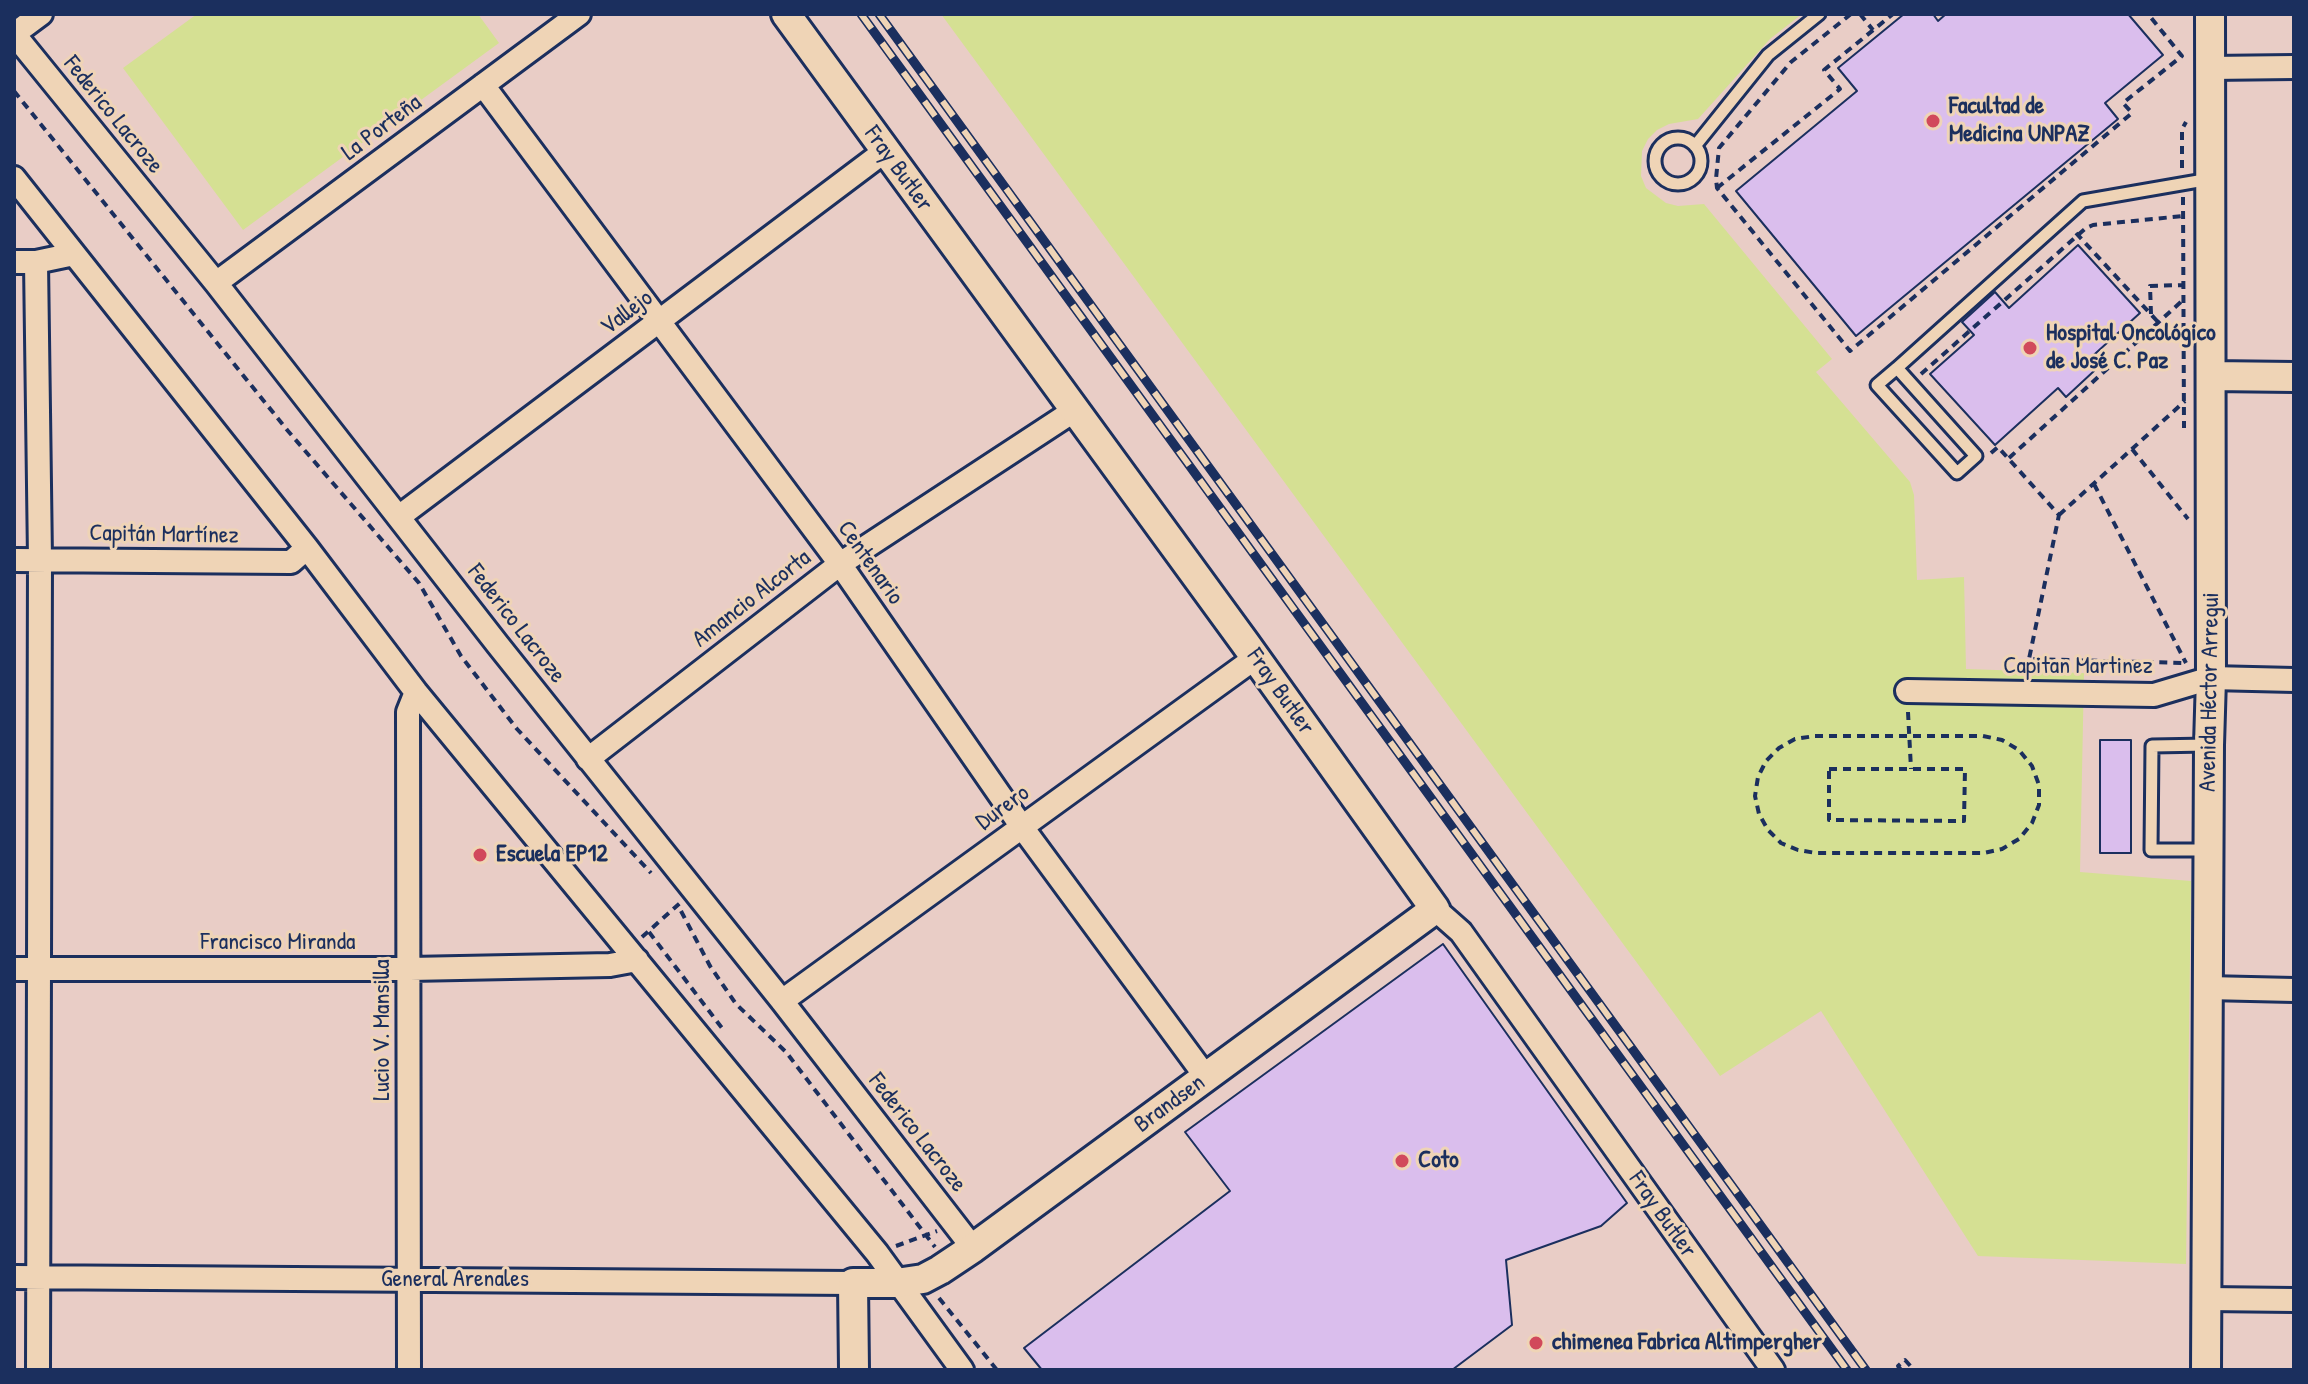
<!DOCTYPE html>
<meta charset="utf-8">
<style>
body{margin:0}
#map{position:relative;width:2308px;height:1384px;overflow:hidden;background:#e9cdc6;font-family:"Patrick Hand",sans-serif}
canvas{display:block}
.frame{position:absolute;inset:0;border:16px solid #1b2f5e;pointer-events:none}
</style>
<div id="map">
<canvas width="2308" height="1384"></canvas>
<div class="frame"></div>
</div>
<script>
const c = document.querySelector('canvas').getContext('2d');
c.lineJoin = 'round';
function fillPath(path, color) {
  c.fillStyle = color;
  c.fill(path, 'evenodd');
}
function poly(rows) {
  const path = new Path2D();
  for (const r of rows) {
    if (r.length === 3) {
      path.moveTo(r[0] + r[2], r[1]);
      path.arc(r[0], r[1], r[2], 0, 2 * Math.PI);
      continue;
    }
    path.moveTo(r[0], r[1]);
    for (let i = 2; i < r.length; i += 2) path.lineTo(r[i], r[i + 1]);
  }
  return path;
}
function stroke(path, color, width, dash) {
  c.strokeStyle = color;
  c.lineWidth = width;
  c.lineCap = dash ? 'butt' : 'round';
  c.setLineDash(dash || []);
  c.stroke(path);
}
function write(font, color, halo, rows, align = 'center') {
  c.font = font + ' "Patrick Hand",sans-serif';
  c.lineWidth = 6;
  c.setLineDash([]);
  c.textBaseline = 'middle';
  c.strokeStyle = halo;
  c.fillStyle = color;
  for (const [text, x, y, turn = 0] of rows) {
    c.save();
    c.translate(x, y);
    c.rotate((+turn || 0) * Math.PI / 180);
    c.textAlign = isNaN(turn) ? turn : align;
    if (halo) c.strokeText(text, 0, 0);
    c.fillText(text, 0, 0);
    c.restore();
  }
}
fillPath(poly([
 [197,14,478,14,499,43,243,230,123,68],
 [941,14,1802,14,1770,39,1698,119,1669,124,1657,130,1648,139,1642,151,1641,176,1646,188,1666,203,1678,206,1704,204,1832,359,1816,372,1910,482,1914,495,1917,580,1964,577,1966,669,2084,673,2080,872,2191,881,2186,1264,1978,1256,1821,1011,1720,1076]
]), '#d5e093');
const building = poly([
 [1904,14,1933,14,1938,21,1946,14,2128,14,2163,55,2105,103,2118,119,1856,336,1736,191,1857,91,1838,68,1904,14],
 [2078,245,2140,313,2086,362,2094,371,2066,397,2058,388,1995,445,1930,374,1974,335,1962,322,1995,292,2009,308,2078,245],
 [2100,740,2131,740,2131,853,2100,853,2100,740],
 [1443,944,1627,1203,1601,1226,1506,1260,1512,1325,1452,1370,1042,1370,1024,1348,1230,1191,1185,1132,1443,944]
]);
fillPath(building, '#dabeed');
stroke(building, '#1b2f5e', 2);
const service = poly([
 [1678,161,23],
 [1695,146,1768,55,1819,14],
 [1897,368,1976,456,1957,473,1877,385,1897,368,2083,201,2210,179],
 [2207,850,2151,850,2152,746,2208,745]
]);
const minor = poly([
 [14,34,216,283,498,645,782,1001,973,1248],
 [14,34,41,14],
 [2210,68,2294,67],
 [483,85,840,564,1022,827,1206,1077],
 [14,178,307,548,416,692,877,1253,962,1370],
 [14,262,36,262,74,254],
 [36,262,40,559,38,1370],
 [216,283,579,14],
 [400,516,885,151],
 [14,560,291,562,307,548],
 [1907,691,2154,695,2211,678,2294,680],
 [588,759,840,564,1075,410],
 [1435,909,1461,932,1773,1370],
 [14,969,410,969,610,965,637,960],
 [2207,988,2294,990],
 [782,1001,1255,658],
 [14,1277,853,1283],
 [2207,1299,2294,1300],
 [409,1370,408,712,416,692]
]);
const tertiary = poly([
 [786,14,1245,643,1435,909,973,1248,940,1270,923,1279,896,1283,853,1283,854,1370],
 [2212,376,2294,377],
 [2206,1370,2209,745,2211,678,2210,14]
]);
stroke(service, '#1b2f5e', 17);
stroke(minor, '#1b2f5e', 28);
stroke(tertiary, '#1b2f5e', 34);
stroke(poly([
 [1851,14,1791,62,1719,148,1716,179,1717,188,1850,351,2132,113,2123,103,2182,56,2148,14],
 [1860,14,1873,30],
 [14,91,288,431,419,583,461,656,517,729,651,873],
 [2182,168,2182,129,2186,122],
 [1717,188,1840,89,1824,70,1893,14],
 [2183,197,2184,428],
 [2076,233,2158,322],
 [2151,314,2150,286,2183,285],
 [1921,374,2086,228,2093,225,2183,216],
 [2132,449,2188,519],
 [1991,453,1998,447,2059,515,2029,659,2184,663],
 [2009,458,2183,300],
 [2094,484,2186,663],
 [2059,515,2185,401],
 [1908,712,1911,769],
 [1815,736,1983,736,2002,740,2019,750,2032,766,2039,785,2039,805,2032,823,2019,839,2002,849,1984,853,1816,853,1798,850,1781,843,1768,830,1759,814,1755,796,1758,777,1766,761,1779,748,1795,739,1815,736],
 [1829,769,1965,769,1964,821,1829,820,1829,769],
 [681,911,710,966,736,1004,786,1052,935,1247],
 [649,932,725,1032],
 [642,937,680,903],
 [896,1246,937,1231],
 [939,1298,997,1370],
 [1901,1370,1898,1366,1905,1360,1914,1370]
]), '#1b2f5e', 4, [8, 6]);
stroke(service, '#efd4b6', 11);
stroke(minor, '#efd4b6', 22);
stroke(tertiary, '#efd4b6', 28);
const rail = poly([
 [861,14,1847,1370],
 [879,14,1866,1370]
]);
stroke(rail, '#1b2f5e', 9);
stroke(rail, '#efd4b6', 6, [18]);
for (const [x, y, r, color] of [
 [1933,121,8,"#d1495b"],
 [2030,348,8,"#d1495b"],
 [480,855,8,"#d1495b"],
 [1402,1161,8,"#d1495b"],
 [1536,1343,8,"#d1495b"]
]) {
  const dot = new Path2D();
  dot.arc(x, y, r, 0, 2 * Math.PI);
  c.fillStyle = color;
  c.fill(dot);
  stroke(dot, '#efd4b6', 3);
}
write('bold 24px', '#1b2f5e', '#efd4b6', [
 ["Facultad de",1949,107],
 ["Medicina UNPAZ",1949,135],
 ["Hospital Oncológico",2046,334],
 ["de José C. Paz",2046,362],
 ["Escuela EP12",496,855],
 ["Coto",1418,1161],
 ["chimenea Fabrica Altimpergher",1552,1343]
], 'left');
write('24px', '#1b2f5e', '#efd4b6', [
 ["Federico Lacroze",113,115,51],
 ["La Porteña",382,128,-37],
 ["Fray Butler",898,169,54],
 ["Vallejo",627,313,-37],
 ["Capitán Martínez",164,535,1],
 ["Centenario",870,563,55],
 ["Amancio Alcorta",752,599,-38],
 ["Federico Lacroze",516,624,52],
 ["Capitan Martinez",2078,667],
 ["Fray Butler",1280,692,55],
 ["Avenida Héctor Arregui",2210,692,-89],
 ["Durero",1003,808,-36],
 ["Francisco Miranda",278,943],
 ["Lucio V. Mansilla",383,1030,-90],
 ["Brandsen",1170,1104,-36],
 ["Federico Lacroze",917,1133,52],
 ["Fray Butler",1662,1215,55],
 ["General Arenales",455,1280]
]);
</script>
